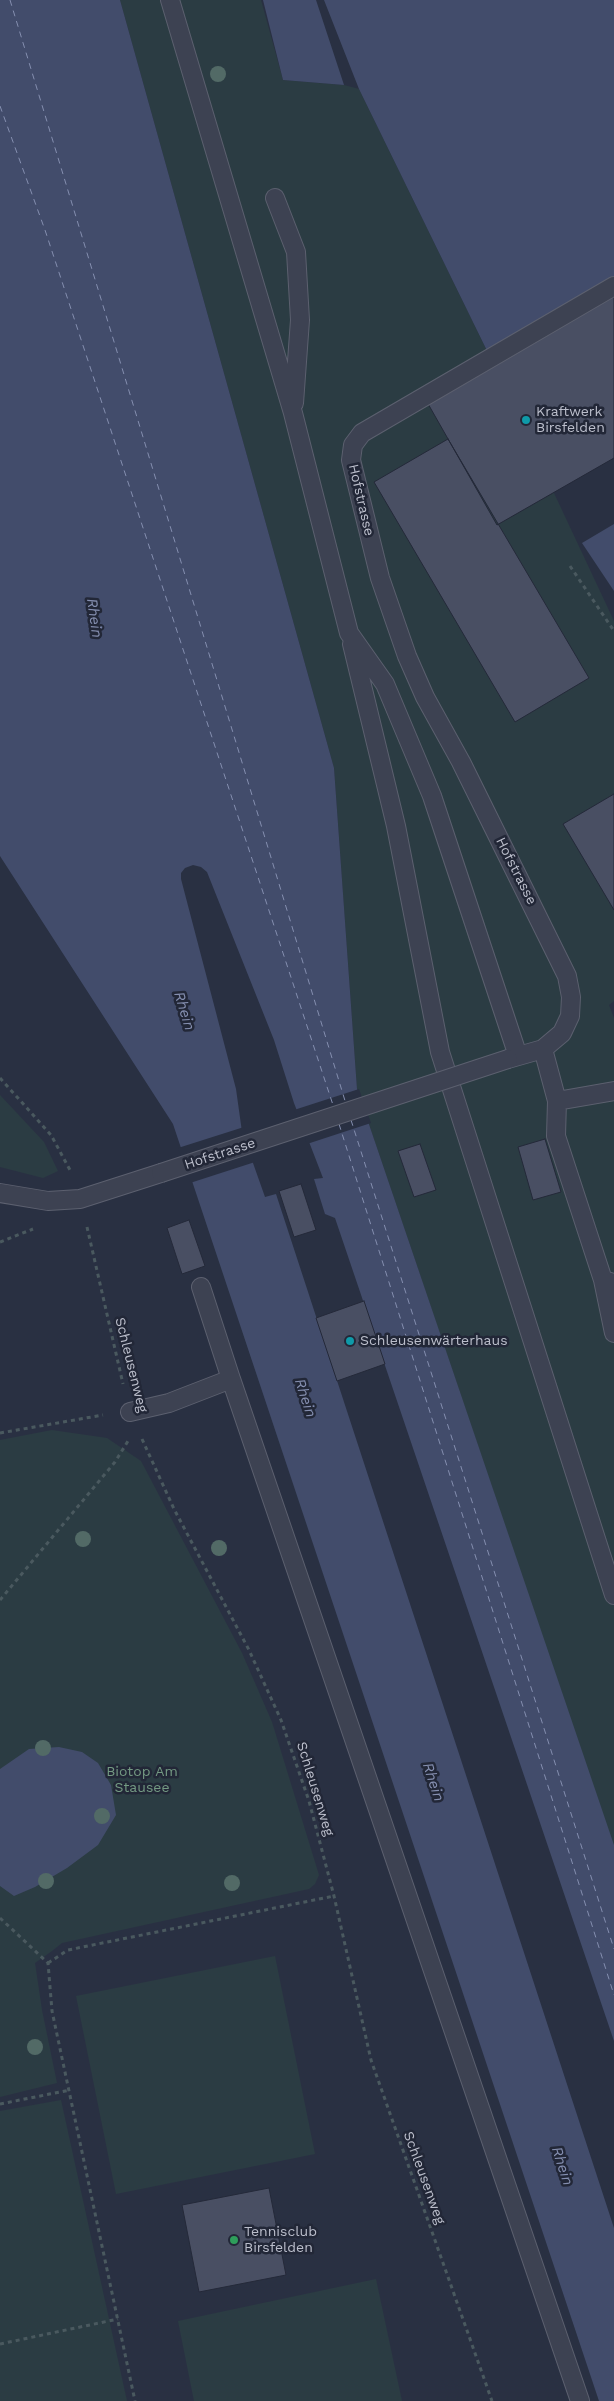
<!DOCTYPE html>
<meta charset="utf-8">
<style>
body{margin:0}
canvas{display:block;background:#293042}
</style>
<canvas width="614" height="2401"></canvas>
<script>
const c = document.querySelector('canvas').getContext('2d');
c.lineJoin = 'round';
function fillPath(path, color) {
  c.fillStyle = color;
  c.fill(path, 'evenodd');
}
function poly(rows) {
  const path = new Path2D();
  for (const r of rows) {
    path.moveTo(r[0], r[1]);
    for (let i = 2; i < r.length; i += 2) path.lineTo(r[i], r[i + 1]);
  }
  return path;
}
function stroke(path, color, width, dash) {
  c.strokeStyle = color;
  c.lineWidth = width;
  c.lineCap = dash ? 'butt' : 'round';
  c.setLineDash(dash || []);
  c.stroke(path);
}
function write(font, color, halo, rows, align = 'center') {
  c.font = font + ' "Work Sans",sans-serif';
  c.lineWidth = 5;
  c.setLineDash([]);
  c.textBaseline = 'middle';
  c.strokeStyle = halo;
  c.fillStyle = color;
  for (const [text, x, y, turn = 0] of rows) {
    c.save();
    c.translate(x, y);
    c.rotate((+turn || 0) * Math.PI / 180);
    c.textAlign = isNaN(turn) ? turn : align;
    if (halo) c.strokeText(text, 0, 0);
    c.fillText(text, 0, 0);
    c.restore();
  }
}
fillPath(poly([
 [120,0,261,0,283,80,344,85,359,89,493,363,614,621,614,1001,609,1005,614,1018,614,1848,357,1089,334,768],
 [0,1095,44,1142,58,1171,43,1178,0,1167],
 [52,1430,107,1438,141,1461,242,1653,272,1722,319,1875,315,1884,309,1889,62,1943,52,1951,35,1963,42,2010,57,2083,0,2097,0,1440],
 [275,1956,315,2154,116,2194,76,1996],
 [61,2100,127,2401,0,2401,0,2111],
 [376,2279,402,2401,194,2401,178,2321]
]), '#2b3c43');
fillPath(poly([
 [0,0,120,0,334,768,357,1089,614,1845,614,2041,335,1218,325,1214,314,1179,323,1178,294,1103,274,1040,207,872,201,867,193,865,185,868,181,873,181,879,236,1089,242,1132,265,1197,276,1194,614,2228,614,2401,599,2401,173,1124,0,856],
 [263,0,316,0,344,85,283,80],
 [324,0,614,0,614,294,493,363,359,89],
 [614,524,614,591,582,543],
 [59,1747,82,1752,98,1763,111,1785,116,1815,98,1845,67,1868,35,1887,14,1896,0,1886,0,1769,29,1749]
]), '#424c6b');
fillPath(poly([
 [359,1089,371,1123,307,1144,294,1110],
 [244,1127,255,1162,190,1183,178,1148]
]), '#293042');
stroke(poly([
 [10,0,346,1104],
 [0,106,45,230,334,1108],
 [351,1120,614,1949],
 [339,1124,614,1995]
]), '#858fb0', 1, [6, 5]);
const building = poly([
 [614,294,614,458,497,525,427,402,614,294],
 [448,439,589,678,515,722,374,482,448,439],
 [614,794,614,910,563,824,614,794],
 [545,1139,561,1192,533,1200,518,1147,545,1139],
 [420,1144,436,1190,414,1197,398,1151,420,1144],
 [301,1184,316,1230,294,1237,279,1191,301,1184],
 [189,1220,205,1266,182,1274,167,1228,189,1220],
 [364,1301,385,1364,337,1381,316,1318,364,1301],
 [269,2188,286,2275,199,2292,182,2205,269,2188]
]);
fillPath(building, '#494f63');
stroke(building, '#242939', 1);
const lane = poly([
 [170,0,293,413,349,633,385,684,432,796,518,1056],
 [275,198,296,252,300,320,294,403],
 [352,644,396,826,440,1052,614,1595],
 [543,1049,557,1101,556,1136,603,1280,614,1283],
 [508,1059,543,1049,562,1033,570,1016,571,997,567,976,461,762,425,697,407,656,380,578,351,460,353,445,362,433,614,286],
 [557,1101,614,1091],
 [0,1193,48,1201,80,1199,161,1173],
 [603,1280,614,1333],
 [201,1287,231,1379],
 [130,1412,169,1403,231,1379,580,2401]
]);
stroke(lane, '#5c606f', 20);
stroke(poly([
 [570,566,614,631],
 [0,1078,51,1135,70,1170],
 [87,1227,123,1384],
 [0,1242,33,1229],
 [0,1433,103,1415],
 [142,1439,174,1509,249,1650,281,1720,309,1801,334,1896,371,2060,492,2401],
 [0,1600,115,1462,128,1441],
 [0,1918,48,1963,52,2011,135,2401],
 [48,1963,68,1950,334,1896],
 [0,2104,70,2090],
 [0,2344,118,2319]
]), '#4a595f', 3, [4, 4]);
stroke(lane, '#3d4252', 18);
const laneBridge = poly([
 [161,1173,508,1059]
]);
stroke(laneBridge, '#5c606f', 20, []);
stroke(laneBridge, '#3d4252', 18);
c.fillStyle = '#526a66';
for (const [x, y] of [
 [218,74],
 [83,1539],
 [219,1548],
 [43,1748],
 [102,1816],
 [46,1881],
 [232,1883],
 [35,2047]
]) {
  c.beginPath();
  c.arc(x, y, 8, 0, 2 * Math.PI);
  c.fill();
}
for (const [x, y, r, color] of [
 [526,420,5,"#0f9aa8"],
 [350,1341,5,"#0f9aa8"],
 [234,2240,5,"#2e9e5b"]
]) {
  const dot = new Path2D();
  dot.arc(x, y, r, 0, 2 * Math.PI);
  c.fillStyle = color;
  c.fill(dot);
  stroke(dot, '#222737', 2);
}
write('14px', '#bbbecb', '#222737', [
 ["Kraftwerk",536,412],
 ["Birsfelden",536,428],
 ["Schleusenwärterhaus",360,1341],
 ["Tennisclub",244,2232],
 ["Birsfelden",244,2248]
], 'left');
write('14px', '#bbbecb', '#222737', [
 ["Hofstrasse",361,500,77],
 ["Hofstrasse",516,871,63],
 ["Hofstrasse",220,1154,-18],
 ["Schleusenweg",131,1365,76],
 ["Schleusenweg",315,1789,73],
 ["Schleusenweg",424,2178,70]
]);
write('14px', '#749a83', '#222737', [
 ["Biotop Am",142,1772],
 ["Stausee",142,1788]
]);
write('italic 15px', '#858fb0', '#222737', [
 ["Rhein",94,618,82],
 ["Rhein",184,1011,73],
 ["Rhein",305,1398,72],
 ["Rhein",433,1782,72],
 ["Rhein",562,2166,72]
]);
</script>
